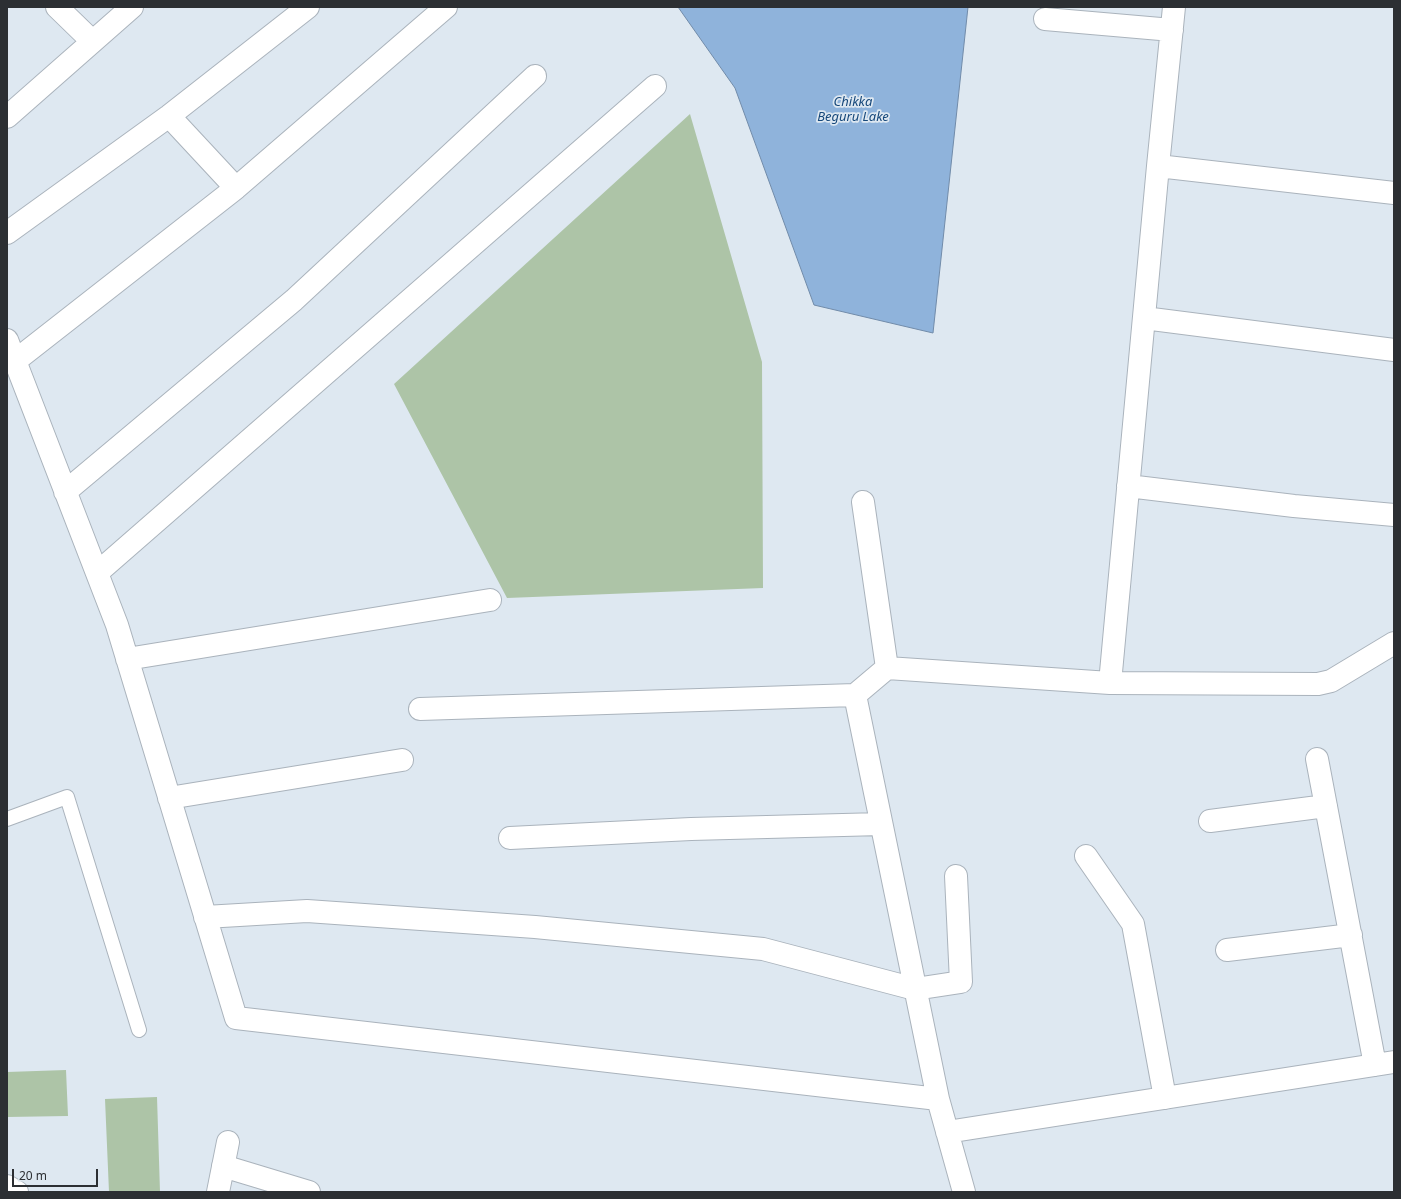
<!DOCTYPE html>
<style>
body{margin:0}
#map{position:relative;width:1401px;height:1199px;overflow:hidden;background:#dee8f1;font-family:"Noto Sans",sans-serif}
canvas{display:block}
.frame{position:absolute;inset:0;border:8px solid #2c2f33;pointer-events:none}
.scale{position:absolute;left:12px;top:1169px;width:86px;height:18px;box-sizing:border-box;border:2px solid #2c2f33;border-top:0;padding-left:5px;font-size:12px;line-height:14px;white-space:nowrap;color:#2c2f33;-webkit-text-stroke:3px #dee8f1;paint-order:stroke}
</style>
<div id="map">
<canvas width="1401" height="1199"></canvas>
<div class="frame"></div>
<div class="scale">20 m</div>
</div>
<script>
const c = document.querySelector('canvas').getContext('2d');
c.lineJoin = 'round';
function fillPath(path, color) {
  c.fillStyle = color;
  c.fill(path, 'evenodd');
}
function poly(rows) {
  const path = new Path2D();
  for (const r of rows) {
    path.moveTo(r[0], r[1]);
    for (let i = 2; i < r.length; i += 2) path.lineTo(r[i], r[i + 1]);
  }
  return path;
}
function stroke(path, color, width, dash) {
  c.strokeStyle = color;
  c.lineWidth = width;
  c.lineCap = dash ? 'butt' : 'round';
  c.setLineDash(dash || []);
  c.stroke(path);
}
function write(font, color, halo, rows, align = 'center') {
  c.font = font + ' "Noto Sans",sans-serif';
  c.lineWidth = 3.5;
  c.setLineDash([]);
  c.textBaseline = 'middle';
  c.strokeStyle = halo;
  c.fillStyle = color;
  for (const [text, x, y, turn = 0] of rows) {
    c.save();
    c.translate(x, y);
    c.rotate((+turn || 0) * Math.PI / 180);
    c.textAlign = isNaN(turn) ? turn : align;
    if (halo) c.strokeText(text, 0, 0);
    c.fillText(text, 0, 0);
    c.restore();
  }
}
fillPath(poly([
 [690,114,762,362,763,588,507,598,394,384],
 [66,1070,68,1116,7,1117,7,1072],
 [157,1097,160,1192,109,1192,105,1099]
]), '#adc4a7');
const water = poly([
 [678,7,968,7,933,333,814,305,735,88,678,7]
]);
fillPath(water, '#8fb3db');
stroke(water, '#718ba9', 1);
const lane = poly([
 [7,819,67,797,139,1030]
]);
const street = poly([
 [57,7,92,41],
 [1045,19,1172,30],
 [169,116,236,188],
 [7,117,132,7],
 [1158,166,1394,193],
 [7,233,169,116,308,7],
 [1144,318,1394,350],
 [7,340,117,625,236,1018,938,1099],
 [15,361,236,188,446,7],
 [1128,486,1294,506,1394,515],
 [65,492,294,300,535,76],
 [863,502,887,668],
 [97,573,655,86],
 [127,659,490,600],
 [1110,683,1158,166,1174,7],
 [420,709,855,695],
 [1317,759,1375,1065],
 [169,798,402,760],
 [1210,821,1326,806],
 [510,838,691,829,881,824],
 [1086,856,1133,924,1165,1098],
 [205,917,307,911,535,927,763,949,915,989,961,982,956,876],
 [1227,950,1351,935],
 [947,1132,1394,1062],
 [223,1166,309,1192],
 [7,1186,17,1192],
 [218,1192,228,1142],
 [964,1192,938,1099,855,695,887,668,1110,683,1318,684,1331,681,1394,643]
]);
stroke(lane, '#aab3bc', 16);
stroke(street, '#aab3bc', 24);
stroke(lane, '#fff', 14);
stroke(street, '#fff', 22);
write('italic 13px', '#15477a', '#dee8f1', [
 ["Chikka",853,102],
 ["Beguru Lake",853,117]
]);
</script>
